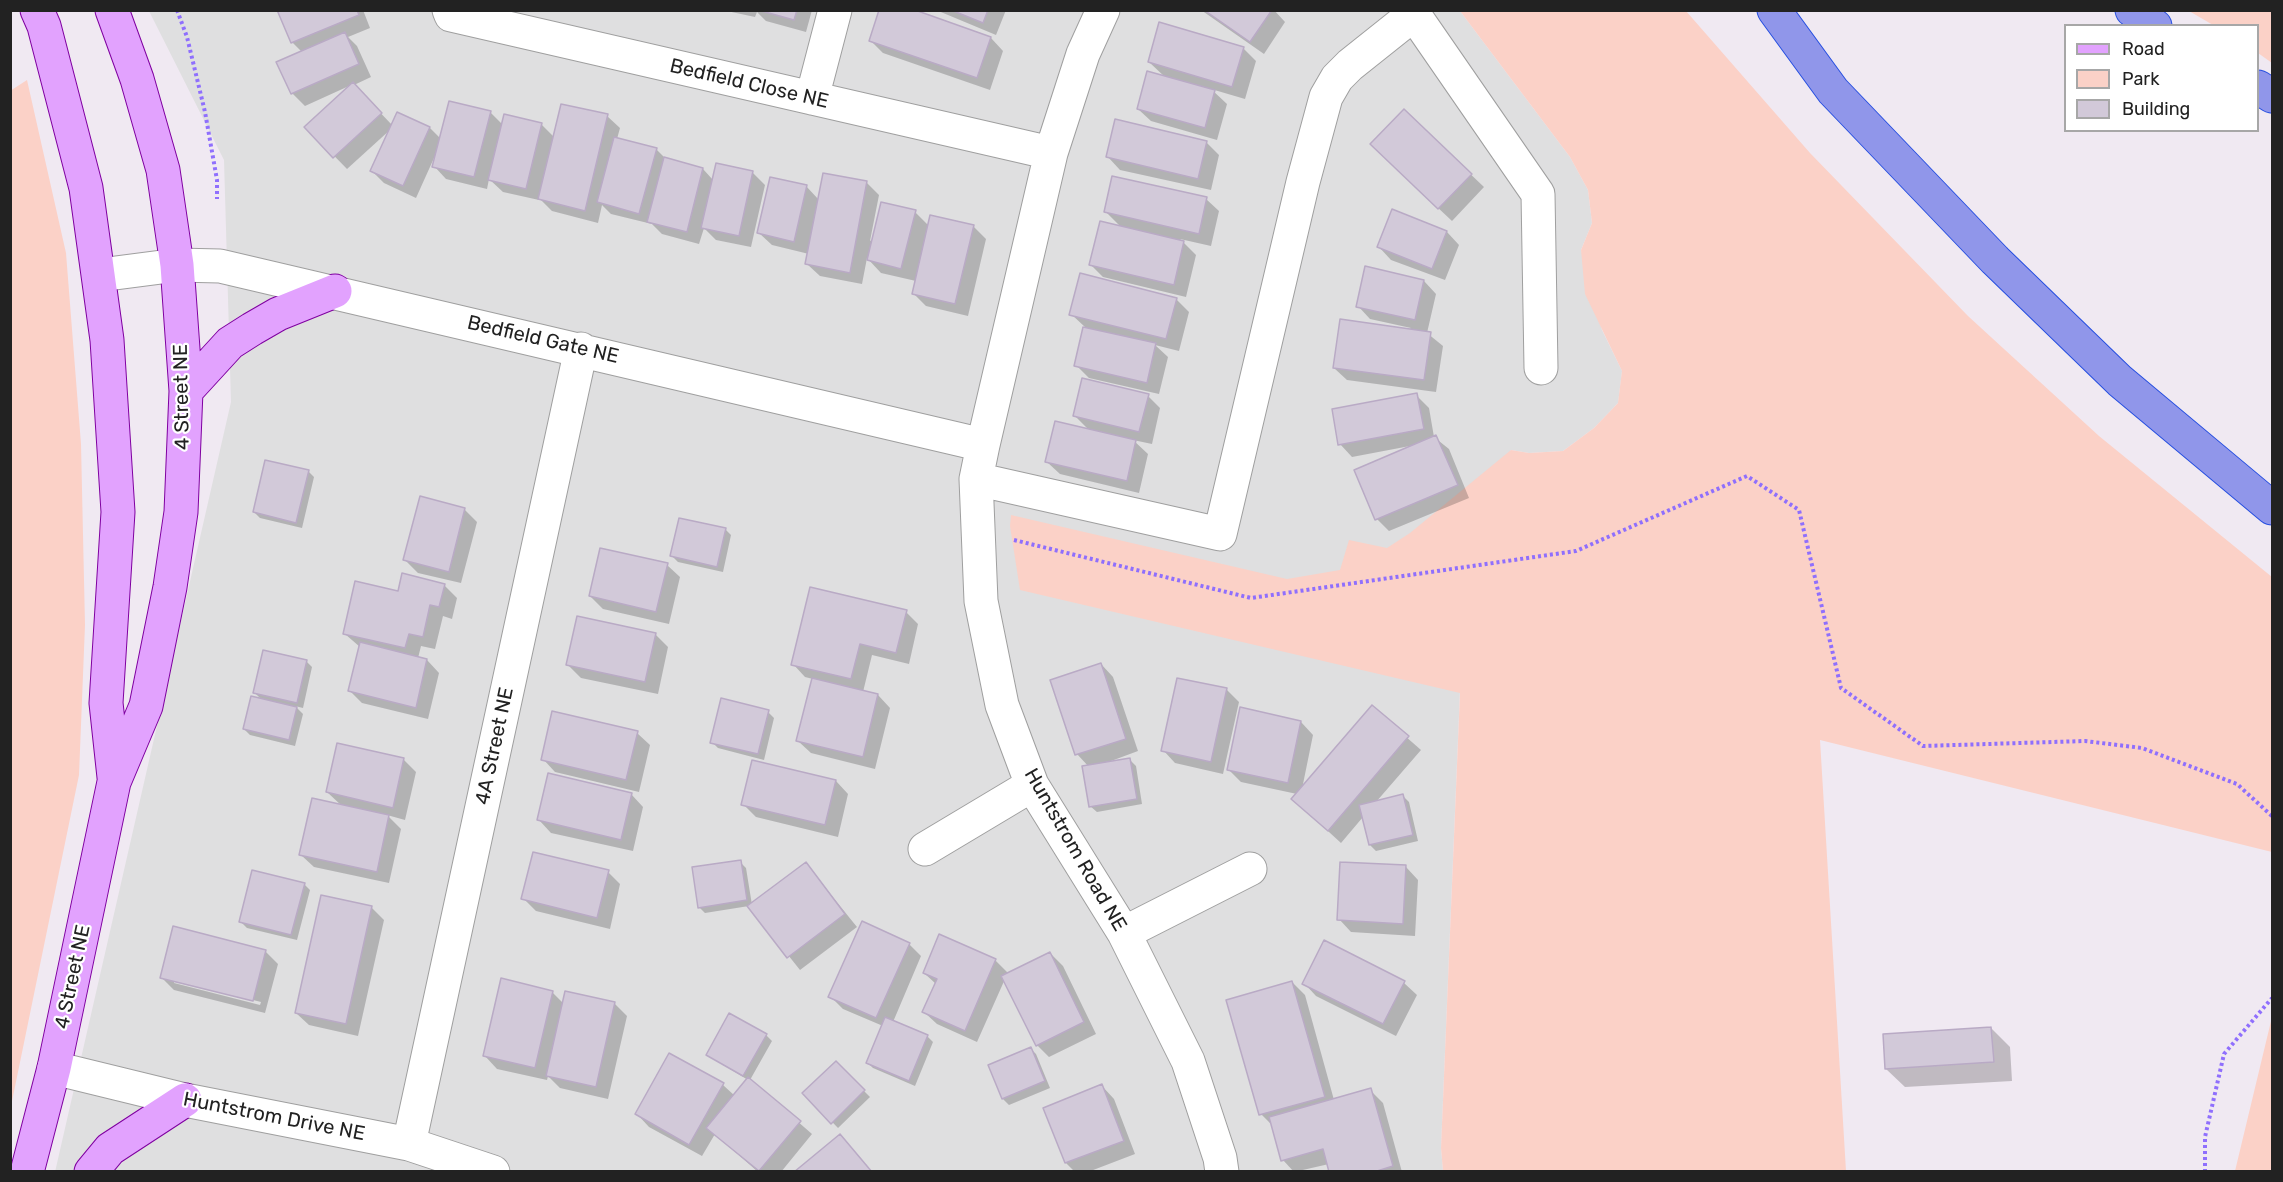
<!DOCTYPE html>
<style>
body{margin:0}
#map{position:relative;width:2283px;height:1182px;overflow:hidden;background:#f0e9f2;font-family:Rubik,sans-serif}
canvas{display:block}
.frame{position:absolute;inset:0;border:12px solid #222;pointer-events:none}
.legend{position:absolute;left:2064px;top:24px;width:195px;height:108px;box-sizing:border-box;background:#fff;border:2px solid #a7a7a7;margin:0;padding:8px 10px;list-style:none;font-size:18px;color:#222}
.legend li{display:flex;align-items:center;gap:12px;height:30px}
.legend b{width:30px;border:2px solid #a7a7a7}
</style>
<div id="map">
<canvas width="2283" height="1182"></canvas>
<div class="frame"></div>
<ul class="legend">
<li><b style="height:8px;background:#e2a2fe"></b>Road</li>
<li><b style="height:16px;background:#fbd1c7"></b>Park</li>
<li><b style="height:16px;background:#d2c9d9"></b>Building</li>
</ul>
</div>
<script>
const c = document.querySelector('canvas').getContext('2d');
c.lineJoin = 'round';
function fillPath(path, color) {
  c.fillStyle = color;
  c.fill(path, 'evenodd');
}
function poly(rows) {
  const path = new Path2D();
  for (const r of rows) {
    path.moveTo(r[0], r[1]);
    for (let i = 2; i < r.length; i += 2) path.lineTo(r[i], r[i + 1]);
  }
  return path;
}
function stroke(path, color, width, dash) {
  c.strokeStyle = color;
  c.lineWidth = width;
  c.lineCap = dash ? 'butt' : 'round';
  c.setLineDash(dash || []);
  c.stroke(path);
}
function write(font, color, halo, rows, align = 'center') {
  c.font = font + ' Rubik,sans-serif';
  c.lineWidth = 4.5;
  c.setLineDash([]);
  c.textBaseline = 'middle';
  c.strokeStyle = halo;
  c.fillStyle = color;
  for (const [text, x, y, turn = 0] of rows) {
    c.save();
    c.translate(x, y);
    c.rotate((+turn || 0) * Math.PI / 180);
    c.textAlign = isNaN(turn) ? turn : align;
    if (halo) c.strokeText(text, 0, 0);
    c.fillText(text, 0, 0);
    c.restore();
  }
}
fillPath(poly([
 [149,11,1460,11,1570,157,1588,190,1592,223,1581,250,1602,330,1622,371,1618,403,1594,428,1563,451,1529,453,1511,450,1466,546,1441,1148,1443,1171,55,1172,231,402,224,160]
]), '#dfdfe0');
fillPath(poly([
 [1460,11,1686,11,1810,153,1968,316,2099,436,2272,577,2272,852,1820,740,1846,1171,1443,1171,1441,1148,1460,693,1020,590,1010,526,1011,515,1287,579,1340,570,1349,540,1387,548,1410,533,1511,450,1529,453,1563,451,1594,428,1618,403,1622,371,1585,294,1581,250,1592,223,1588,190,1570,157],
 [2189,11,2272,11,2272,63,2258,53,2258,26,2213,25],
 [27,80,66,253,81,444,85,625,79,775,11,1106,10,91],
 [2272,1017,2272,1171,2235,1171]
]), '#fbd1c7');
fillPath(poly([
 [279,10,363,10,370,28,348,37,357,46,371,77,354,85,392,125,398,114,430,128,441,139,490,112,503,125,541,124,554,137,607,116,620,128,617,139,656,149,667,160,703,169,713,180,752,172,765,185,751,247,716,240,704,228,699,244,662,234,652,224,611,214,602,205,598,223,552,211,539,198,539,200,503,192,489,179,487,189,446,179,434,166,434,158,416,198,384,183,372,171,391,129,347,169,306,127,349,86,305,106,292,93,302,52,292,42],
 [722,10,812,10,806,32,766,21,757,12,755,17],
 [910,10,991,38,1003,51,990,90,883,53,871,41],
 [936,10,1006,10,996,35],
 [1201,10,1274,10,1285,22,1264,54],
 [1243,48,1256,61,1245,99,1211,89,1227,104,1217,140,1151,121,1138,109,1166,78,1149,62],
 [1404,111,1484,187,1452,221,1384,157],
 [1206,142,1219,155,1211,190,1120,170,1108,157],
 [866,182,879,195,870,241,915,212,929,226,973,226,986,239,968,316,926,306,914,294,916,281,881,273,867,258,862,284,820,276,807,264,809,254,772,245,759,233,806,186,819,200],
 [1206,199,1219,211,1211,246,1180,239,1196,255,1186,297,1103,277,1091,265,1121,227,1106,212],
 [1392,211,1447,232,1459,245,1445,280,1391,260,1379,247],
 [1424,281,1436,294,1427,333,1443,346,1436,392,1347,380,1334,368,1411,328,1370,319,1358,306],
 [1176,299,1189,312,1179,351,1155,345,1168,357,1159,394,1089,378,1076,365,1085,327,1071,314],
 [1416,395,1429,408,1434,437,1449,449,1469,498,1389,531,1377,519,1410,446,1352,457,1340,444],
 [1148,396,1160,408,1152,444,1133,440,1148,454,1139,493,1060,474,1047,462,1090,431,1075,416],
 [308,471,314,477,302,528,260,518,254,512],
 [464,509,477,522,461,583,418,573,405,560],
 [725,529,731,535,723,572,678,562,672,556],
 [667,565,680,577,669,624,603,609,590,596],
 [444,585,457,598,452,619,443,616,435,649,421,646,418,658,427,660,439,673,428,719,362,703,350,691,360,647,345,634,399,592],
 [906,612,918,624,909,664,872,655,863,692,878,695,890,708,875,769,811,753,798,741,813,679,805,677,793,664],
 [655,634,668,647,658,694,581,678,568,665],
 [306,661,312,667,303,708,295,706,303,714,295,746,250,735,244,729,262,700,255,693],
 [1101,664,1113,677,1138,751,1103,764,1130,760,1136,766,1142,804,1097,812,1090,806,1089,767,1077,754],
 [1178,679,1227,690,1239,702,1223,774,1175,763,1163,750],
 [1372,707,1421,750,1376,802,1403,796,1409,802,1418,841,1376,851,1370,845,1363,817,1341,843,1293,799,1297,794,1241,782,1228,769,1301,722,1313,735,1302,789],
 [768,712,774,718,764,760,718,748,712,742],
 [637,733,650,745,639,792,555,772,543,759],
 [338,745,404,760,416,772,405,820,387,815,401,829,389,883,314,867,301,855,342,806,327,792],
 [836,781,848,794,838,837,756,817,743,804],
 [631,794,643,807,633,851,551,833,539,820],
 [740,862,746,868,752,905,806,864,857,927,800,970,749,906,705,913,699,907],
 [1406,867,1418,880,1415,936,1351,932,1339,919],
 [608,872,620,884,610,929,536,911,523,898],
 [304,884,310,890,297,940,247,928,241,922],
 [371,907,384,920,358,1036,309,1025,296,1013],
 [909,944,921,956,893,1022,927,1036,933,1042,915,1086,873,1068,867,1062,883,1026,843,1009,830,996],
 [265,951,278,964,265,1013,174,990,161,977],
 [174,980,261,1002,260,1005,174,983],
 [1050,953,1063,966,1096,1034,1049,1057,1037,1045,1005,979,977,1042,937,1024,924,1012,936,984,924,973,995,960,1009,974],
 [1292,982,1305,995,1334,1100,1370,1090,1383,1103,1402,1172,1331,1172,1329,1164,1294,1172,1283,1160,1273,1126,1261,1114],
 [1304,983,1404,983,1417,995,1396,1036,1316,996],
 [553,993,564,1004,614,1003,627,1016,608,1099,560,1088,548,1076,547,1080,497,1069,485,1056],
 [1991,1028,2010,1047,2012,1081,1905,1087,1886,1069],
 [766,1035,772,1041,750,1080,812,1134,781,1172,758,1172,715,1134,702,1156,649,1127,637,1114,670,1055,723,1085,735,1096,748,1080,707,1055],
 [1030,1048,1036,1054,1050,1088,1009,1105,1003,1099,989,1065],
 [836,1063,870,1097,838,1128,804,1093],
 [1102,1086,1114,1099,1135,1154,1088,1172,1075,1172,1066,1163]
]), '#0003');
const building = poly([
 [277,10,357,10,359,15,291,43,277,10],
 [758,10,797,10,794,20,758,10],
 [879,10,915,10,991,37,977,78,869,41,879,10],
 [951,10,988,10,983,23,951,10],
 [1204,10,1272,10,1250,42,1204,10],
 [1159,22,1244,47,1232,87,1148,62,1159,22],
 [345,32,359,64,291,94,276,62,345,32],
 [1147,71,1215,90,1205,128,1137,109,1147,71],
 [353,82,382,113,333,158,304,127,353,82],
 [449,101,491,111,474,177,432,167,449,101],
 [561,104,608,114,585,211,538,199,561,104],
 [1404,109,1472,174,1438,209,1370,144,1404,109],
 [397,112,430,127,403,186,370,171,397,112],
 [504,114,542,123,526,189,488,180,504,114],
 [1115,119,1207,141,1198,179,1106,157,1115,119],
 [614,137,657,148,639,214,597,202,614,137],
 [664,157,703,168,687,232,647,222,664,157],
 [716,163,753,171,739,236,701,228,716,163],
 [823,173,867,181,850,273,805,264,823,173],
 [1112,176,1207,197,1199,234,1104,212,1112,176],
 [770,177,807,185,794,242,757,233,770,177],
 [881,202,916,210,901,269,867,260,881,202],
 [1392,209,1447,231,1432,269,1377,247,1392,209],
 [930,215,974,225,955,304,912,294,930,215],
 [1100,221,1184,241,1174,285,1089,265,1100,221],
 [1365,266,1424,280,1415,320,1356,307,1365,266],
 [1080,273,1177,298,1166,339,1069,315,1080,273],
 [1340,319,1431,332,1424,380,1333,368,1340,319],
 [1083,327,1156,343,1147,383,1074,366,1083,327],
 [1082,378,1149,394,1139,432,1073,416,1082,378],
 [1417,393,1424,429,1338,445,1332,409,1417,393],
 [1055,421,1136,440,1127,481,1045,462,1055,421],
 [1436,435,1458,485,1375,520,1354,470,1436,435],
 [265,460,309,470,296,523,253,512,265,460],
 [420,496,465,508,449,572,403,560,420,496],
 [679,518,726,528,717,567,670,556,679,518],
 [600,548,668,563,656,612,589,596,600,548],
 [402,573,445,584,439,607,430,605,423,637,409,634,405,648,343,634,355,581,398,591,402,573],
 [810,587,907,610,896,653,860,644,851,679,791,665,810,587],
 [577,616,656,633,645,682,566,665,577,616],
 [360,642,427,659,416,708,348,691,360,642],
 [263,650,307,660,297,703,253,693,263,650],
 [1101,663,1126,739,1075,755,1050,680,1101,663],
 [812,678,878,694,863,757,796,741,812,678],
 [1177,678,1227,688,1211,762,1161,751,1177,678],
 [251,696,297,707,289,740,243,729,251,696],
 [721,698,769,710,758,754,710,743,721,698],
 [1372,705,1409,736,1328,831,1291,799,1372,705],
 [1240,707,1301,721,1288,783,1227,770,1240,707],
 [552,711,638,731,626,780,541,760,552,711],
 [337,743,404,758,393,808,326,792,337,743],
 [1130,758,1137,799,1089,807,1082,766,1130,758],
 [752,760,836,780,825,825,741,805,752,760],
 [548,773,632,793,621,840,537,820,548,773],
 [1403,794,1413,835,1369,845,1359,805,1403,794],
 [312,798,389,815,377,872,299,855,312,798],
 [533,852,609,870,597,918,521,899,533,852],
 [741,860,747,900,698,908,692,867,741,860],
 [806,862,845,914,787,958,747,906,806,862],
 [1340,862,1406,865,1403,924,1337,920,1340,862],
 [252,870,305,883,291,935,239,922,252,870],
 [321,895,372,906,346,1024,295,1013,321,895],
 [862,921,910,943,876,1018,828,997,862,921],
 [173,926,266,950,253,1001,160,978,173,926],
 [939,934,996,959,965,1031,922,1012,937,979,923,973,939,934],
 [1324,940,1405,981,1383,1024,1302,984,1324,940],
 [1050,952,1084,1022,1036,1046,1001,976,1050,952],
 [501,978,553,991,535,1068,483,1056,501,978],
 [1292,981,1325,1097,1259,1115,1226,1000,1292,981],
 [565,991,615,1002,596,1087,546,1076,565,991],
 [729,1013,767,1034,743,1076,706,1055,729,1013],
 [885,1017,928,1035,909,1081,866,1063,885,1017],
 [1991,1027,1994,1062,1885,1069,1883,1034,1991,1027],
 [1031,1047,1045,1081,1002,1099,988,1065,1031,1047],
 [669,1053,724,1083,689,1145,635,1114,669,1053],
 [836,1061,865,1090,831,1124,802,1093,836,1061],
 [748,1077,801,1121,759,1171,706,1128,748,1077],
 [1102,1084,1124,1141,1065,1163,1043,1108,1102,1084],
 [1371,1088,1393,1166,1374,1172,1329,1172,1323,1149,1281,1161,1269,1117,1371,1088],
 [840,1134,872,1172,794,1172,840,1134]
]);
fillPath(building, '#d2c9d9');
stroke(building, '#b9aac5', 1.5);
const minor = poly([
 [449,10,451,15,1051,153],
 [1103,10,1083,54,1051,153,983,445,976,479,981,601,1002,705,1032,785,1124,933,1188,1061,1220,1158,1222,1172],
 [1411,10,1538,194,1541,368],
 [812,98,835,10],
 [100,275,177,265,220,266,983,445],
 [976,479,1220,534,1303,182,1326,97,1337,78,1350,65,1414,14],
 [925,849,1032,785],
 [1124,933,1250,869],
 [54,1068,185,1100,409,1144,493,1172],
 [409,1144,581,349]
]);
const major = poly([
 [37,10,44,26,86,188,107,340,118,512,106,703,114,777],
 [186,391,230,343,252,329,278,314,335,291],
 [27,1172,54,1068,114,782,146,706,170,587,181,512,186,391,177,265,163,170,137,79,112,10],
 [91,1172,110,1149,185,1100]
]);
const highway = poly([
 [1774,10,1833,91,1995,260,2120,381,2272,508],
 [2132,10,2155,26],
 [2258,87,2272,96]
]);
stroke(minor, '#9f9f9f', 35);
stroke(major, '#7f00a0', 35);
stroke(highway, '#264fe0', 35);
stroke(poly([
 [177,10,187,37,205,112,217,180,217,199],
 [1014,540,1251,598,1576,551,1747,476,1799,510,1841,688,1923,746,2085,741,2142,748,2237,784,2272,816],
 [2205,1172,2205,1137,2224,1054,2272,998]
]), '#8f6ffd', 4, [3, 3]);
stroke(minor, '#fff', 33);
stroke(major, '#e2a2fe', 33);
stroke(highway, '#9096ea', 33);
write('20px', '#222', '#fff', [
 ["Bedfield Close NE",749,84,13],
 ["Bedfield Gate NE",543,340,13],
 ["4 Street NE",182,397,-91],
 ["4A Street NE",495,746,-78],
 ["Huntstrom Road NE",1075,850,60],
 ["4 Street NE",73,977,-78],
 ["Huntstrom Drive NE",274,1117,11]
]);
</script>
